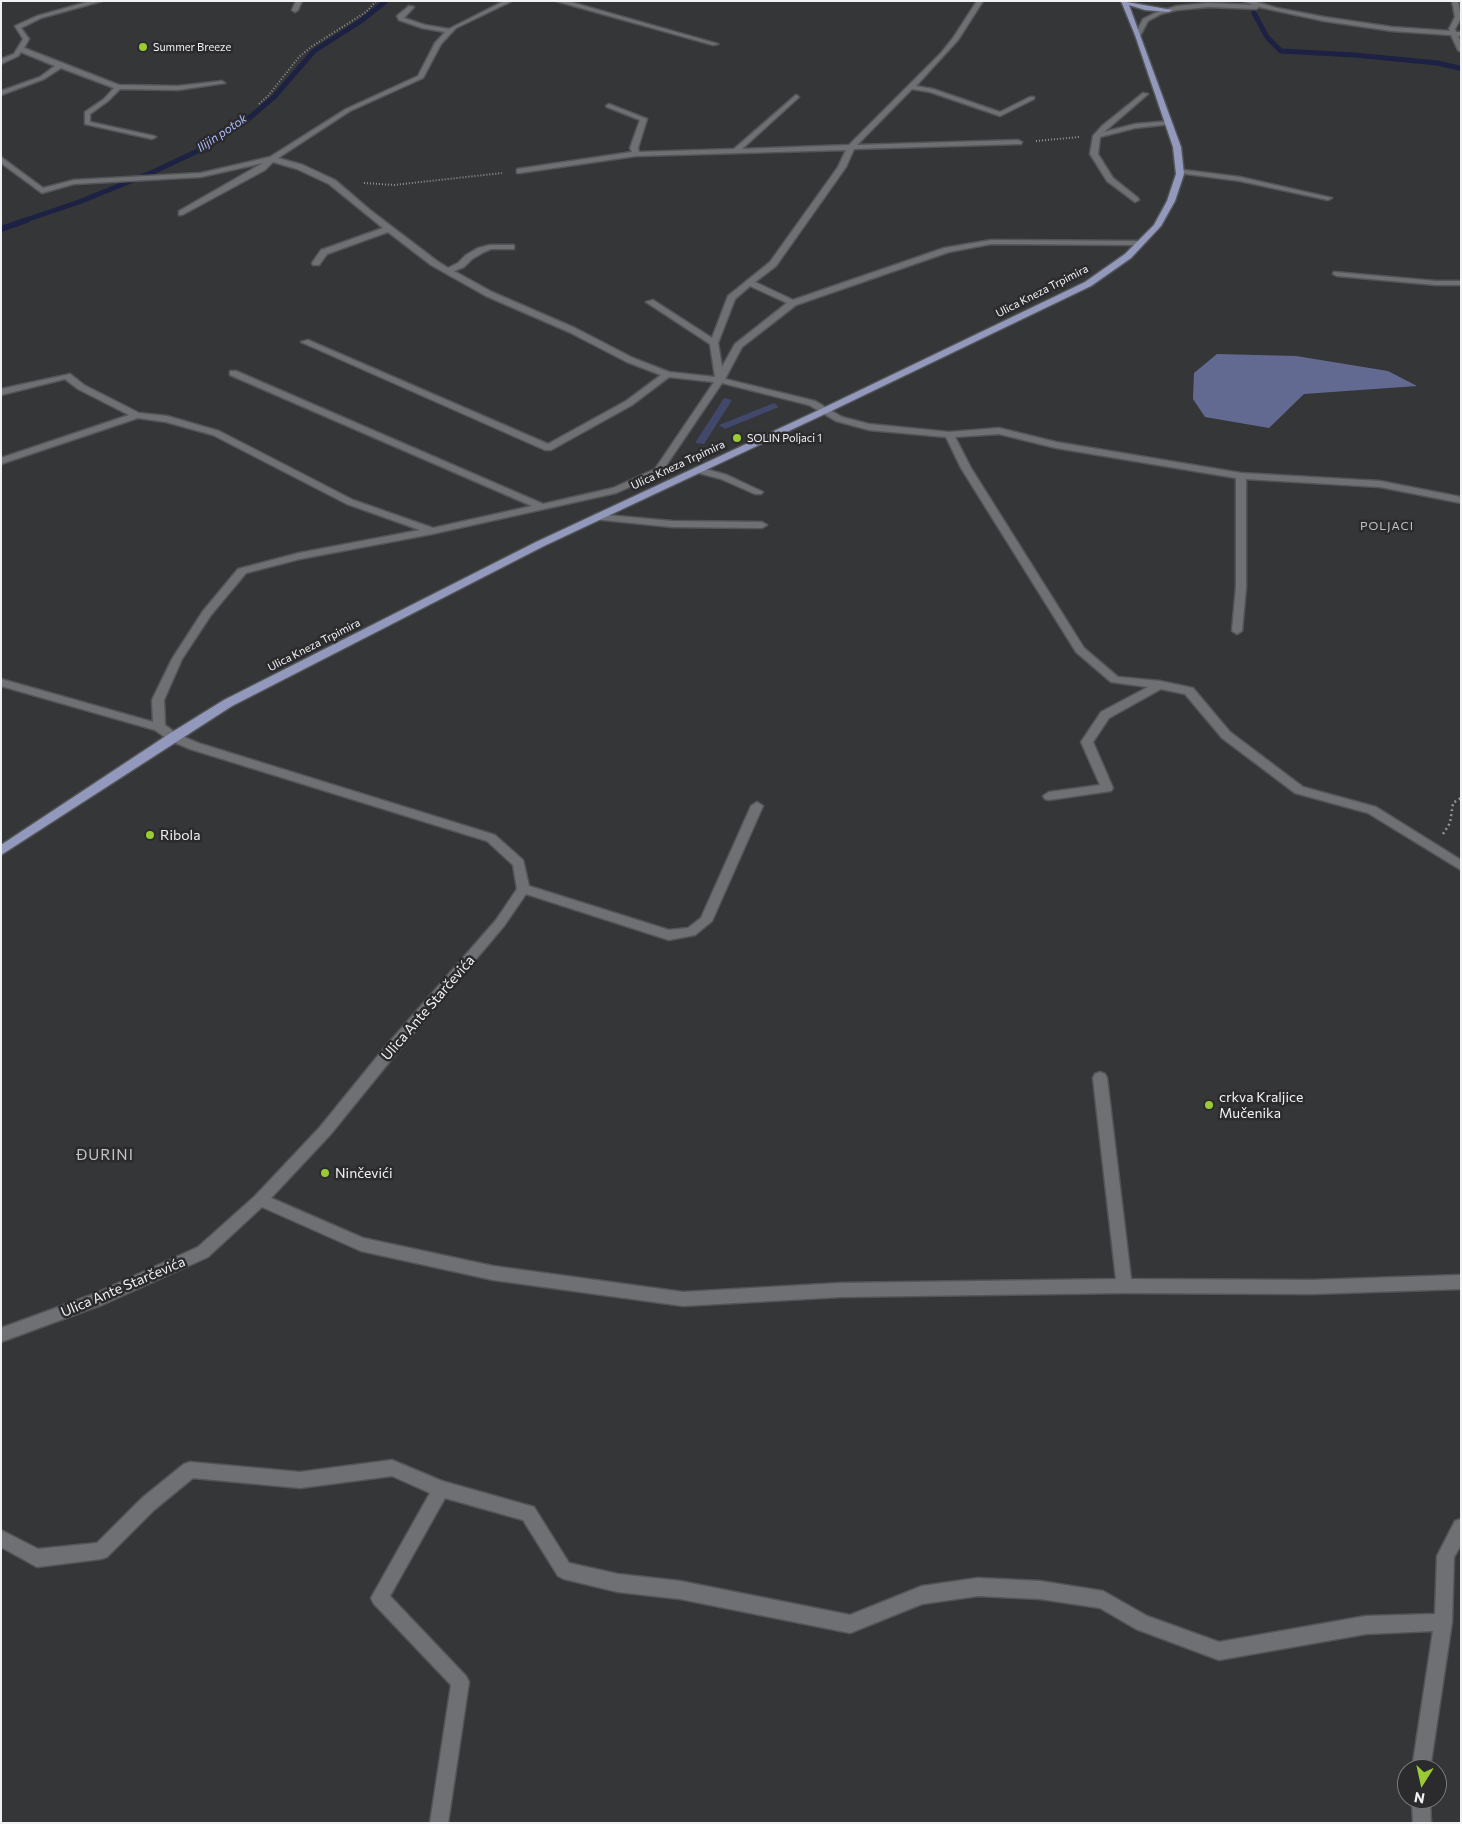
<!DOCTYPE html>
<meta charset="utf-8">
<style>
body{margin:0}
#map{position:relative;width:1462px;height:1824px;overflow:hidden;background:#353638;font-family:Commissioner,sans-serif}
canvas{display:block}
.frame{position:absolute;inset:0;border:2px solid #f1f2f4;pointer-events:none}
.north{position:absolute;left:1397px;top:1759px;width:50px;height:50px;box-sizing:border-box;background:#2b2b2e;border:1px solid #7a7b7d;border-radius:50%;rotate:190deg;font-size:14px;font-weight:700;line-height:20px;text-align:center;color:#f1f2f4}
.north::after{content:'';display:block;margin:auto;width:18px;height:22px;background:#9bcb33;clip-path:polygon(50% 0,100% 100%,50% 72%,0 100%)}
</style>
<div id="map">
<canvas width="1462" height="1824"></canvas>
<div class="frame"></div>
<div class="north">N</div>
</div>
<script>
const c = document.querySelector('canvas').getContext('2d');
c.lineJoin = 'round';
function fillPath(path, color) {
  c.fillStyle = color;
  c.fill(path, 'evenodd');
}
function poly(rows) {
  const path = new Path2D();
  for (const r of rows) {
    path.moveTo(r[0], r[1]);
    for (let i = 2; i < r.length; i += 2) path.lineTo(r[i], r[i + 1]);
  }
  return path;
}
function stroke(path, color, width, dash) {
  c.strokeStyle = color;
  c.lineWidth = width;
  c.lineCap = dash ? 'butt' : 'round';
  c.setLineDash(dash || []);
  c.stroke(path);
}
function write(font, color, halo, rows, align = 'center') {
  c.font = font + ' Commissioner,sans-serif';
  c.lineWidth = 5;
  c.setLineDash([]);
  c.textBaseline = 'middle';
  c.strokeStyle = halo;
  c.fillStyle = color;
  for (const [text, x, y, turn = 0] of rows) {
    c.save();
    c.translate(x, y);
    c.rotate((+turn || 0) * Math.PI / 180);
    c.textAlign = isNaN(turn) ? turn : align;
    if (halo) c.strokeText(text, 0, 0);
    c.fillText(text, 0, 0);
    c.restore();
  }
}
fillPath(poly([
 [724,398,732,400,704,444,695,443],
 [774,403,779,407,725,429,719,425]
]), '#42486b');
fillPath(poly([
 [1217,354,1296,356,1388,371,1417,386,1304,394,1269,428,1205,417,1193,399,1194,373]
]), '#636a92');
stroke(poly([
 [1254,13,1267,37,1281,51,1355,55,1437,63,1459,68],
 [23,221,79,202,153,172,204,148,248,119,274,97,314,51,361,21,386,1]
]), '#1d2143', 5);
stroke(poly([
 [1,229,27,220]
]), '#1d2143', 6);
const minor = poly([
 [91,1,102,1,41,18,21,28,29,39,24,48,119,85,178,86,222,81,225,83,178,90,120,89,108,101,90,114,90,122,154,136,156,137,152,139,85,124,85,112,104,99,114,88,61,68,44,79,1,95,1,91,40,77,55,66,21,52,18,56,1,64,1,59,14,54,23,39,15,26,37,16,91,1],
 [296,1,302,1,298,10,295,12,292,10,296,1],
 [504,1,512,1,456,28,441,44,423,78,350,111,278,158,303,165,335,180,370,210,437,261,448,268,458,263,466,255,478,248,490,245,514,245,514,249,491,249,484,252,472,259,464,267,454,271,492,292,575,328,633,358,669,372,715,377,710,344,646,302,653,300,712,338,728,296,770,262,838,167,846,150,636,156,520,173,517,173,517,169,632,152,630,148,640,120,607,107,606,106,609,104,647,119,638,148,639,152,734,149,796,95,799,97,798,98,742,149,849,145,941,53,953,38,977,1,983,1,958,40,916,86,933,89,1000,112,1030,97,1034,97,1034,99,1000,116,930,92,912,89,857,145,1018,140,1022,142,1021,144,854,149,846,167,776,266,755,282,793,300,944,248,991,240,1140,241,1144,243,1140,245,991,244,949,252,796,305,742,347,725,379,815,401,842,417,869,424,949,432,999,428,1056,442,1241,473,1380,481,1461,497,1461,503,1380,487,1246,479,1246,587,1242,631,1237,634,1232,631,1236,587,1236,478,1056,448,999,434,955,437,971,468,1084,648,1118,677,1160,681,1193,688,1230,732,1303,787,1376,807,1461,860,1461,870,1368,813,1295,793,1222,738,1185,694,1161,689,1109,718,1093,742,1113,788,1111,791,1049,800,1045,799,1043,796,1049,792,1100,785,1081,742,1101,712,1148,687,1111,682,1076,652,961,468,946,437,869,430,836,421,809,405,722,383,661,473,616,493,432,534,300,559,246,573,211,615,182,659,164,700,165,725,177,734,198,743,495,835,523,860,529,886,669,930,688,928,701,918,751,806,757,802,763,806,712,921,695,935,669,940,526,894,504,926,395,1055,330,1135,271,1198,363,1238,493,1266,683,1292,841,1283,1116,1279,1093,1078,1095,1074,1100,1072,1105,1074,1107,1078,1131,1279,1312,1280,1461,1275,1461,1289,1312,1294,1124,1293,841,1297,683,1306,493,1280,361,1251,262,1207,208,1257,104,1304,1,1342,1,1328,94,1294,198,1247,255,1196,320,1127,385,1047,496,920,517,889,513,865,487,841,190,749,169,740,155,730,1,686,1,679,153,722,152,700,172,659,203,611,238,569,299,553,420,530,347,504,213,435,166,422,138,418,1,464,1,458,129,415,78,389,65,379,1,395,1,389,70,374,84,385,139,413,167,416,219,431,353,500,433,528,532,506,230,375,230,371,236,371,543,504,613,488,655,469,714,382,669,377,632,405,551,450,545,450,301,342,308,340,548,444,626,401,661,375,627,362,569,332,486,296,431,265,388,232,327,254,319,265,313,265,312,263,321,250,383,228,329,184,297,169,273,162,265,170,182,215,179,215,179,211,263,163,201,177,74,184,42,193,1,163,1,157,43,188,74,180,201,173,270,157,346,109,418,76,435,43,445,32,422,28,399,20,397,16,409,6,414,7,404,18,425,25,449,29,504,1],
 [750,286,787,303,735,344,722,367,718,343,735,299,750,286],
 [556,1,567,1,718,44,713,45,556,1],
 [1243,1,1253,1,1277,8,1324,17,1392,27,1450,31,1449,29,1455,17,1452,1,1458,1,1461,18,1455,29,1456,32,1461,32,1461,36,1458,36,1461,42,1461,52,1458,50,1451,35,1392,31,1324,21,1259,7,1256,9,1209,7,1177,10,1161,14,1148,21,1140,36,1135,35,1143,19,1157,12,1177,6,1209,3,1253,5,1243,1],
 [1143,93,1148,94,1104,132,1135,124,1170,121,1172,122,1172,124,1135,128,1100,137,1098,154,1113,178,1138,198,1139,200,1135,202,1107,181,1090,154,1093,136,1102,126,1143,93],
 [1176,169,1240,177,1332,198,1328,200,1240,181,1179,173,1176,173,1176,169],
 [1334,272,1436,281,1461,281,1461,285,1436,285,1337,276,1333,274,1334,272],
 [698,467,727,475,763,492,761,494,755,494,721,479,695,472,693,470,698,467],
 [596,514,672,521,762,522,767,525,762,528,672,527,593,519,591,517,596,514],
 [392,1460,442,1481,534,1507,569,1563,618,1574,680,1581,850,1615,922,1586,978,1578,1040,1581,1103,1591,1147,1616,1219,1642,1366,1616,1435,1614,1437,1556,1455,1521,1461,1519,1461,1545,1454,1557,1452,1622,1430,1769,1412,1769,1433,1631,1366,1634,1219,1660,1136,1629,1100,1608,1040,1599,978,1596,922,1604,850,1633,680,1599,618,1592,564,1579,558,1576,523,1520,445,1498,390,1596,466,1676,469,1682,448,1823,430,1823,451,1685,374,1604,371,1598,430,1493,392,1476,300,1488,193,1478,154,1510,107,1557,101,1559,37,1567,1,1547,1,1530,38,1549,97,1543,142,1498,184,1464,190,1462,300,1472,392,1460],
 [1412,1799,1430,1799,1431,1823,1413,1823,1412,1799]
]);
const major = poly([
 [1121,1,1172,10,1169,12,1145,10,1129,5,1181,147,1184,174,1175,201,1161,226,1131,258,1091,286,827,413,544,546,232,706,1,855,1,845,169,734,224,700,536,542,821,409,1085,282,1125,254,1154,225,1167,201,1176,174,1173,147,1135,35,1121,1]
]);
stroke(minor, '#535457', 3);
stroke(major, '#535457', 3);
stroke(poly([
 [259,104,268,96,299,57,311,47,366,12,376,1],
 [1036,141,1079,137],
 [364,183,394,185,502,173]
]), '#919294', 2, [1, 2]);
stroke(poly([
 [1443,834,1450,823,1453,803,1461,798]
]), '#919294', 2.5, [2, 3]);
fillPath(minor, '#6f7073');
fillPath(major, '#9299bd');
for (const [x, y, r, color] of [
 [143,47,5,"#9bcb33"],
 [737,438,5,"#9bcb33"],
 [150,835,5,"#9bcb33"],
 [1209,1105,5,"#9bcb33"],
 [325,1173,5,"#9bcb33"]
]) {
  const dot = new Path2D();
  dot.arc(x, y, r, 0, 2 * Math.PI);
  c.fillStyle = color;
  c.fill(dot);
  stroke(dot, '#2b2b2e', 2);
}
write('11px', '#f1f2f4', '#2b2b2e', [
 ["Summer Breeze",153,47],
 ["SOLIN Poljaci 1",747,438]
], 'left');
write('11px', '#f1f2f4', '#2b2b2e', [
 ["Ulica Kneza Trpimira",1042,291,-27],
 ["Ulica Kneza Trpimira",678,465,-25],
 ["Ulica Kneza Trpimira",314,645,-27]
]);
write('italic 12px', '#b0bdfe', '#2b2b2e', [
 ["Ilijin potok",222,133,-34]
]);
c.letterSpacing = '1px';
write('12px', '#c1c2c5', '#2b2b2e', [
 ["POLJACI",1387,526]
]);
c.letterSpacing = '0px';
write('14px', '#f1f2f4', '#2b2b2e', [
 ["Ribola",160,835],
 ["crkva Kraljice",1219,1097],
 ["Mučenika",1219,1113],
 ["Ninčevići",335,1173]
], 'left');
write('14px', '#f1f2f4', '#2b2b2e', [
 ["Ulica Ante Starčevića",428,1008,-49],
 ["Ulica Ante Starčevića",123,1287,-23]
]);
c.letterSpacing = '1px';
write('15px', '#c1c2c5', '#2b2b2e', [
 ["ĐURINI",105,1155]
]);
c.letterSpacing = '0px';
</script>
